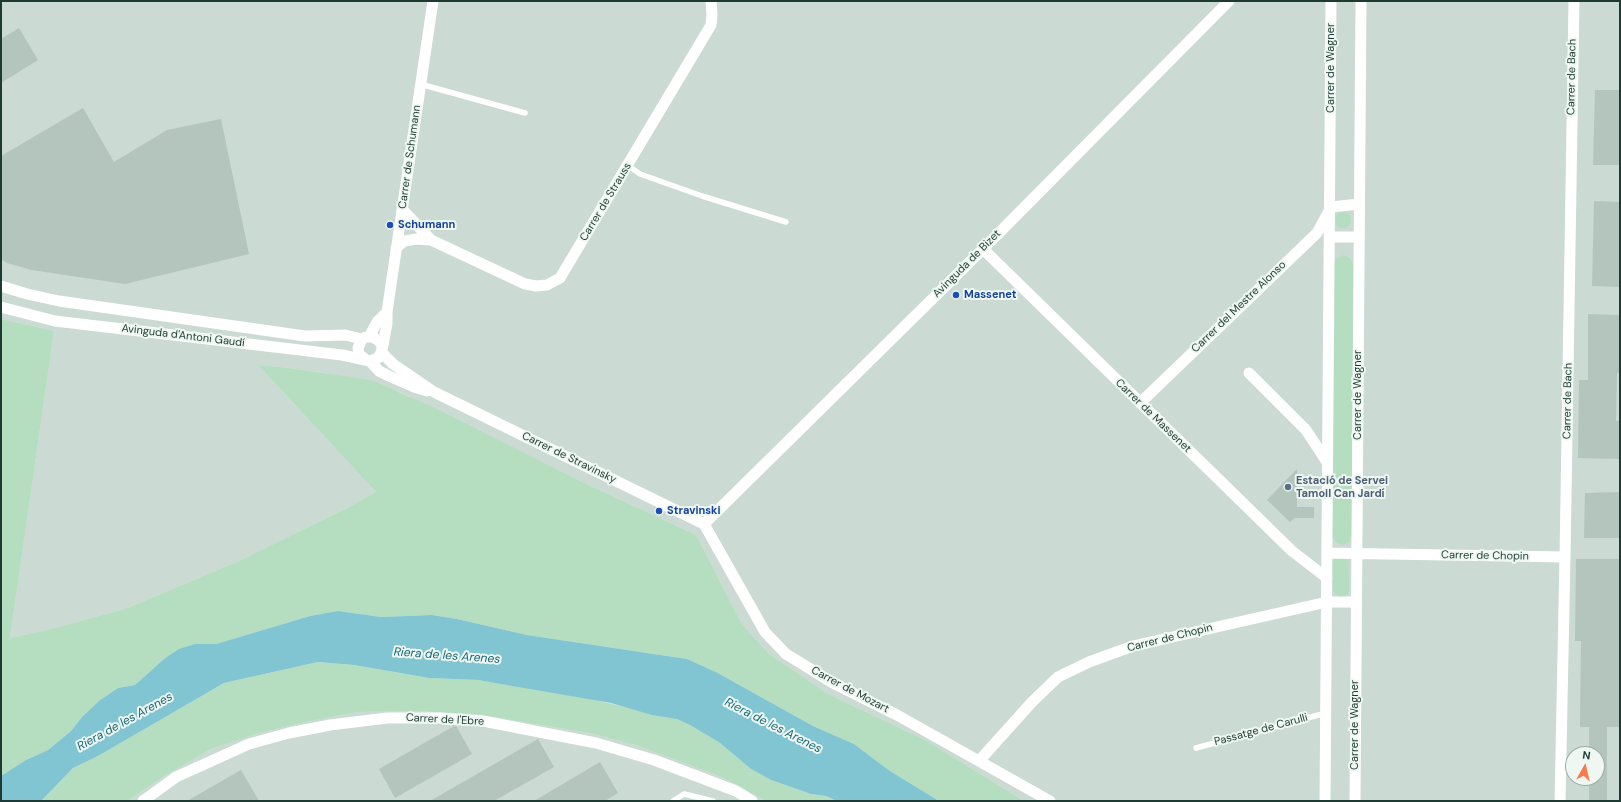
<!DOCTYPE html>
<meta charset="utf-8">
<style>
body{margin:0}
#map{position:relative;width:1621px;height:802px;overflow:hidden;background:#ddeae4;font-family:"DM Sans",sans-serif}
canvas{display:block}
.frame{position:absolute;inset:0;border:2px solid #1e3a33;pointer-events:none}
.north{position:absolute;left:1565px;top:746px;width:40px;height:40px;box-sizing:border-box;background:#eef7f2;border:1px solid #9baba6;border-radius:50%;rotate:8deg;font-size:11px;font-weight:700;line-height:16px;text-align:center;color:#1e3a33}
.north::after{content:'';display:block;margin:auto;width:14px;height:18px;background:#f87a4d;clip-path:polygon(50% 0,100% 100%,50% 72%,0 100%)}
</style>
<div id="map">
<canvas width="1621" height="802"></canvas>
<div class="frame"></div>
<div class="north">N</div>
</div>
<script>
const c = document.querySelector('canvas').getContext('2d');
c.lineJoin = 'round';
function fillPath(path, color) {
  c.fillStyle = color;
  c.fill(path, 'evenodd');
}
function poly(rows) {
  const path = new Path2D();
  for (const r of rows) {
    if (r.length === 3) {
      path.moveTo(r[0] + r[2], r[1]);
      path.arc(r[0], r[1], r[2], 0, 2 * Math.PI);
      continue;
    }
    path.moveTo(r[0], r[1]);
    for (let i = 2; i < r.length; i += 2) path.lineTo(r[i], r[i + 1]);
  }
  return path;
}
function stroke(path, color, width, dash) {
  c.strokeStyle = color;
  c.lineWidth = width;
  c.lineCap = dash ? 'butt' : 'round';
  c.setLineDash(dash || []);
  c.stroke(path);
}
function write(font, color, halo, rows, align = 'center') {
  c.font = font + ' "DM Sans",sans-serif';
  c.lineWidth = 4;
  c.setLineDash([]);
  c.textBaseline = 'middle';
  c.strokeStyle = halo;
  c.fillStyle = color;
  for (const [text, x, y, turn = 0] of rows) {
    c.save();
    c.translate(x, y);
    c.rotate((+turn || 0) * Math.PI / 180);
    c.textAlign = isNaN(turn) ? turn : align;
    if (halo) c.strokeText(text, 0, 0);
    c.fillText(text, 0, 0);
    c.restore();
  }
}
fillPath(poly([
 [1,1,1620,1,1620,801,1024,801,925,740,828,694,768,653,742,624,696,535,578,480,400,392,324,373,289,368,258,365,376,492,347,508,239,561,125,609,47,630,10,638,54,331,1,319],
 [1573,754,1597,754,1597,778,1573,778],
 [412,711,475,714,590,733,639,746,722,777,766,801,127,801,166,775,211,749,255,734,301,723,357,712]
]), '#cbdad3');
fillPath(poly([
 [1343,220,8],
 [1344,255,1350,258,1353,264,1352,536,1349,542,1343,545,1337,543,1332,536,1334,264,1336,259],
 [1,319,54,331,10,638,47,630,125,609,239,561,347,508,376,492,258,365,289,368,371,380,433,407,578,480,696,535,742,624,768,653,828,694,925,740,1024,801,939,801,890,771,854,744,813,726,716,672,687,659,527,635,457,619,432,615,381,617,338,611,310,616,216,644,195,644,164,659,135,685,118,688,100,700,82,717,71,731,48,750,26,760,1,776],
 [1335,558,1347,559,1348,561,1349,589,1348,594,1344,597,1339,597,1333,591,1332,563],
 [318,662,354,665,429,678,478,680,577,696,677,719,690,725,720,743,751,769,771,780,811,794,826,796,837,801,766,801,722,777,639,746,590,733,475,714,412,711,357,712,301,723,255,734,211,749,166,775,127,801,41,801,73,768,98,756,224,683]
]), '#b5ddc0');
fillPath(poly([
 [338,611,381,617,432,615,457,619,527,635,687,659,716,672,813,726,854,744,890,771,939,801,837,801,826,796,811,794,771,780,751,769,720,743,690,725,677,719,652,715,611,703,478,680,429,678,354,665,318,662,224,683,98,756,73,768,41,801,1,801,1,776,26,760,48,750,71,731,82,717,100,700,118,688,135,685,164,659,179,649,195,644,216,644,310,616]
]), '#82c5d2');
fillPath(poly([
 [19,28,38,60,1,83,1,39],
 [1595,90,1620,90,1620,165,1593,165],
 [83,108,114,162,167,130,221,119,249,254,125,284,32,270,7,263,1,259,1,156],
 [1594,201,1620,202,1620,287,1592,286],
 [1588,314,1620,315,1620,373,1617,373,1616,421,1620,421,1620,459,1578,458,1579,380,1588,380],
 [1297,469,1297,507,1314,507,1314,518,1295,518,1290,522,1267,500],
 [1620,492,1620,538,1584,538,1585,493],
 [1576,559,1620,559,1620,727,1607,727,1607,801,1589,801,1589,778,1597,778,1597,754,1589,754,1589,727,1580,727,1581,641,1575,641],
 [454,726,456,726,472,754,395,798,379,769],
 [538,739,554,767,494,801,430,801],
 [600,762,618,793,605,801,534,801],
 [241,770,259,801,187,801]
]), '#b3c5bd');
stroke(poly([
 [420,84,525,113],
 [627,165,640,174,702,196,786,222],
 [1196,748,1326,713],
 [673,801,684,794,713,801]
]), '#fff', 5.5);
stroke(poly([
 [1331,207,1359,204],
 [402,209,431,240],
 [1330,237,1359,237],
 [396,248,404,241,417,239,431,240,525,284,536,286,547,285,560,278,711,25,712,15,711,1],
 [983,249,1292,551,1327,578],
 [1,286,27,294,59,301,305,336,345,335,362,339],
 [1,307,55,321,342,355,370,361,378,358,382,351,387,323,387,312,433,1],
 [369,337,377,322,387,312],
 [381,352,393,364,434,392,704,524],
 [366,360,359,354,358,348,362,339,366,337,373,337,380,342,382,347],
 [370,361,379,371,389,376,414,387,427,391],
 [1249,373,1306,430,1327,462],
 [1140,403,1317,233,1330,209],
 [704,524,983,249,1229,1],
 [704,524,765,632,786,654,833,683,897,715,1050,801],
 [1327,553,1565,557],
 [979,761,1032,702,1058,677,1089,662,1133,646,1327,602,1356,602],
 [143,801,176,777,249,744,289,733,330,725,387,718,440,718,483,721,596,743,654,760,736,791,752,801],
 [1325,801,1331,1],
 [1355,801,1361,1],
 [1560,801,1565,557,1574,1]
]), '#fff', 11);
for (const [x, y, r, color] of [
 [390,225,4,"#1a4fb4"],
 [956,295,4,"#1a4fb4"],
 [1288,487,4,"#5c6f8a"],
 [659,511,4,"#1a4fb4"]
]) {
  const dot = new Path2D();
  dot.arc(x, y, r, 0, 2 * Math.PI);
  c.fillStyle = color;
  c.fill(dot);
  stroke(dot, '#eef7f2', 1.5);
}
write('11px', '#1e3a33', '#eef7f2', [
 ["Carrer de Wagner",1331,68,-90],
 ["Carrer de Bach",1572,77,-89],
 ["Carrer de Schumann",410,157,-82],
 ["Carrer de Strauss",606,202,-59],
 ["Avinguda de Bizet",967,264,-45],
 ["Carrer del Mestre Alonso",1239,307,-44],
 ["Avinguda d'Antoni Gaudí",183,336,7],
 ["Carrer de Wagner",1358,395,-90],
 ["Carrer de Bach",1568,401,-89],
 ["Carrer de Massenet",1153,416,44],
 ["Carrer de Stravinsky",569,458,26],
 ["Carrer de Chopin",1485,556,1],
 ["Carrer de Chopin",1170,638,-14],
 ["Carrer de Mozart",850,690,28],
 ["Carrer de l'Ebre",445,720,3],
 ["Carrer de Wagner",1355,725,-90],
 ["Passatge de Carulli",1261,730,-15]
]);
write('bold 11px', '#164399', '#eef7f2', [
 ["Schumann",398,225],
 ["Massenet",964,295],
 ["Stravinski",667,511]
], 'left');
write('bold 11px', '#4e5e75', '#eef7f2', [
 ["Estació de Servei",1296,481],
 ["Tamoil Can Jardí",1296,494]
], 'left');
write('italic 12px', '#176577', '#eef7f2', [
 ["Riera de les Arenes",447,656,4],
 ["Riera de les Arenes",125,722,-29],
 ["Riera de les Arenes",773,726,27]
]);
</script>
